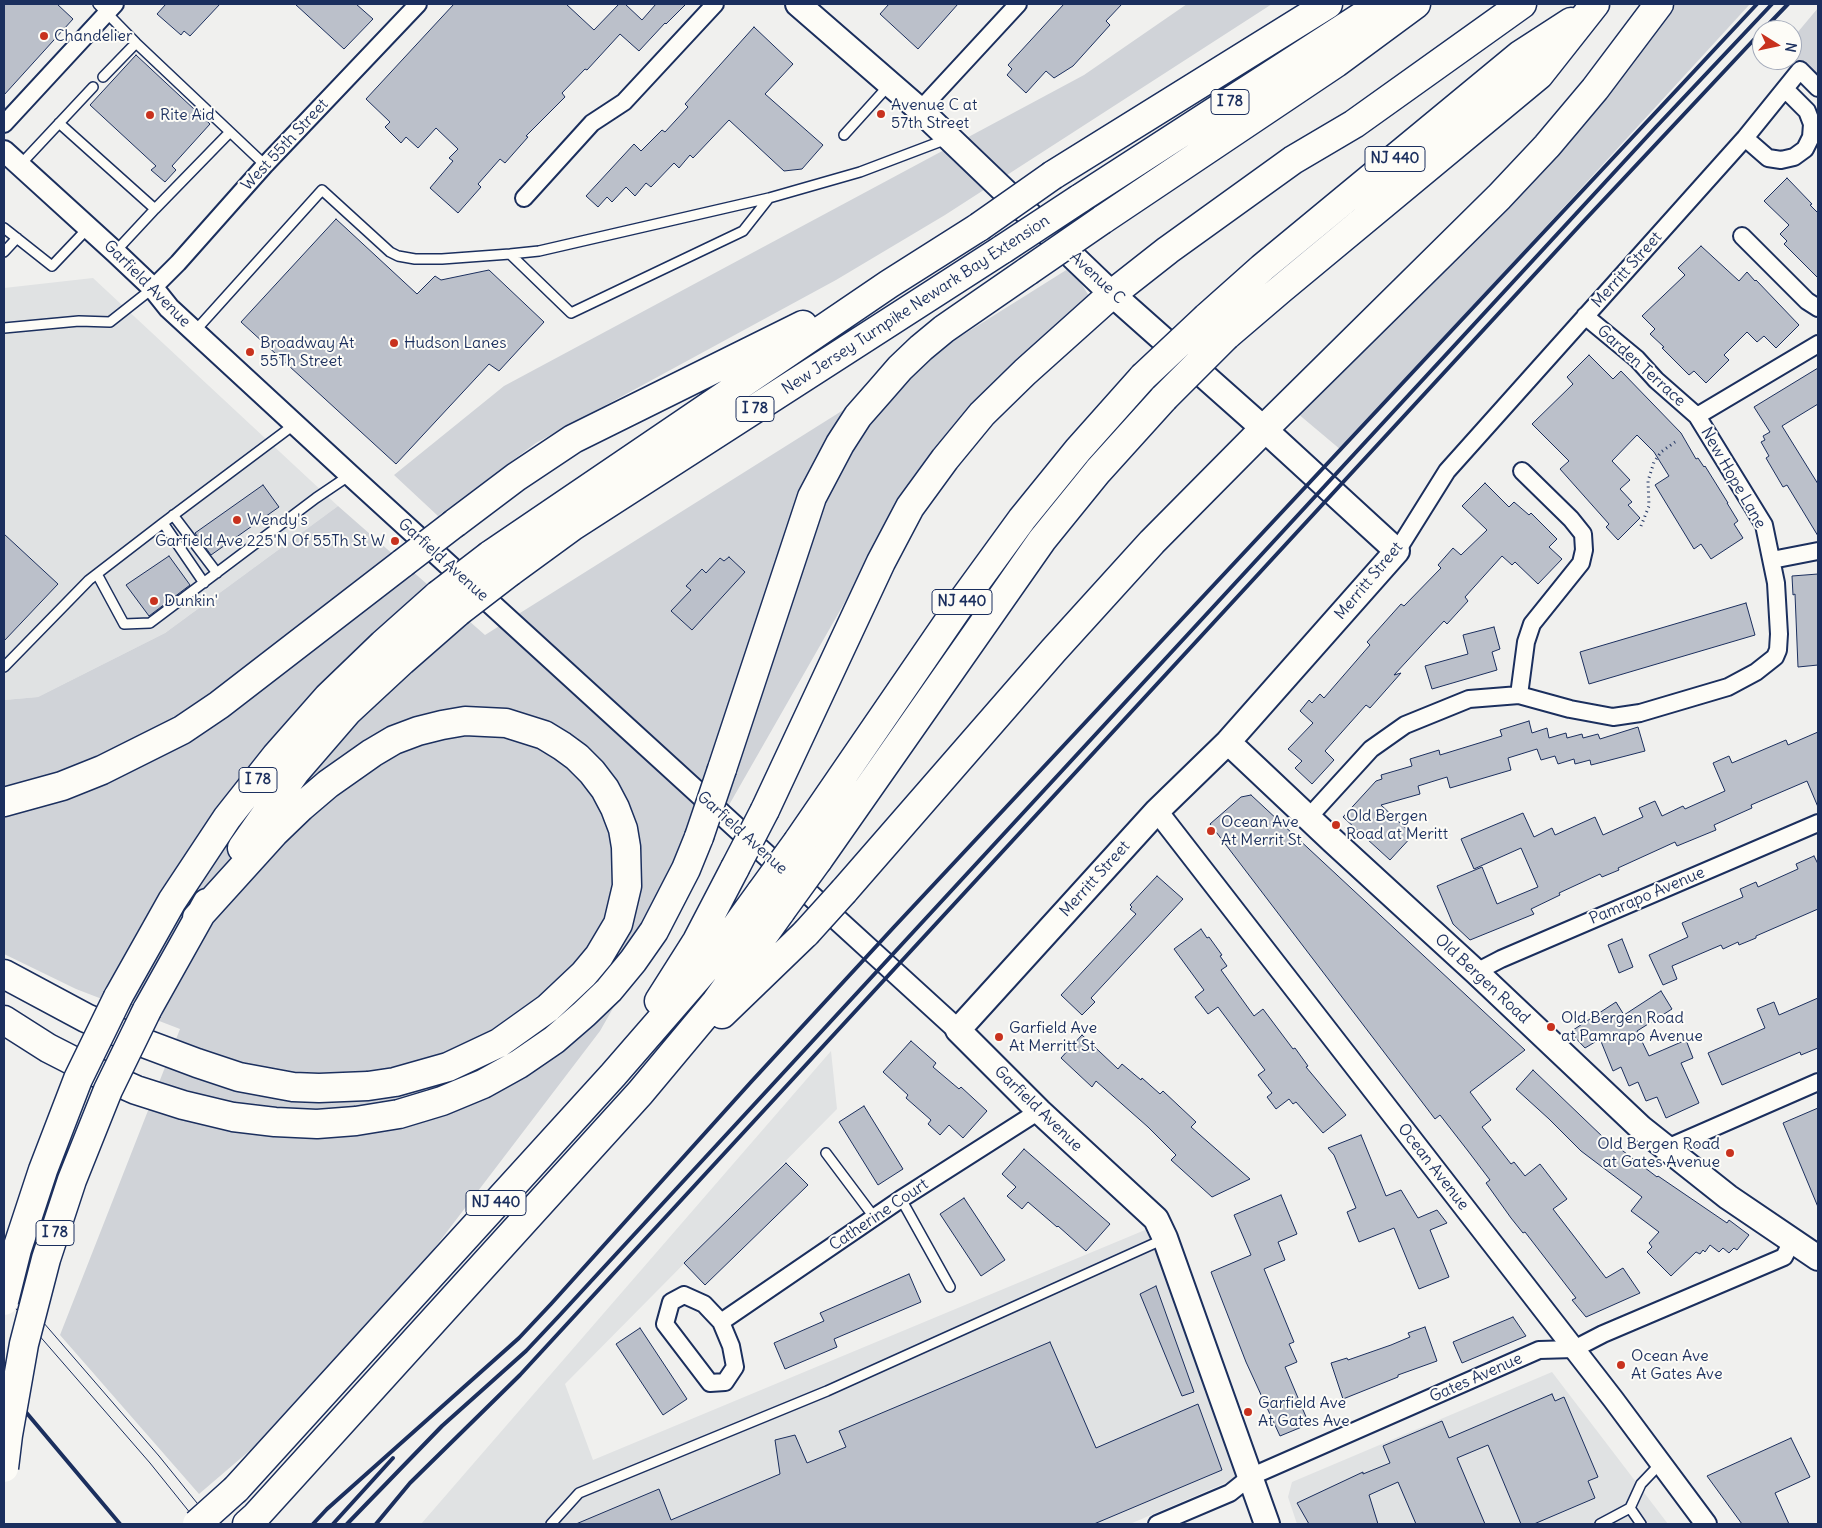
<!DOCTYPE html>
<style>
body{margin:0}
#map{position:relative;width:1822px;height:1528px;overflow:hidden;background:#f0f0ee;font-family:Delius,sans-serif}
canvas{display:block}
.frame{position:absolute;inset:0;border:5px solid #1b2f5e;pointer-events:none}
.north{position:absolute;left:1752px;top:20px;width:50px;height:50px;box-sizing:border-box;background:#fdfcf7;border:1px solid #a3aaba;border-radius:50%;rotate:100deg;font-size:14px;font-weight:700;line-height:20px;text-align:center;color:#1b2f5e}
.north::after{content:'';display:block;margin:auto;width:18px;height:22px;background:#c8321e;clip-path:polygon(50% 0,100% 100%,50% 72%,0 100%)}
</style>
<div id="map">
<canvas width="1822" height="1528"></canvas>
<div class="frame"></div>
<div class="north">N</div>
</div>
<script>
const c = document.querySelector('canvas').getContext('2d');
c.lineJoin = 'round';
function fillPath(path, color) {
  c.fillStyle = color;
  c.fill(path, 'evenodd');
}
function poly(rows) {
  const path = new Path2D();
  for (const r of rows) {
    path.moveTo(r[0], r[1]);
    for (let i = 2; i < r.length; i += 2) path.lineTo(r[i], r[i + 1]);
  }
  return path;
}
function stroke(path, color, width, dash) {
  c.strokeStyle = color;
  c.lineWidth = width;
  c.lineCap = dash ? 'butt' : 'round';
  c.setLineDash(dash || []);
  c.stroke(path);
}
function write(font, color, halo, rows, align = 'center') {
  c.font = font + ' Delius,sans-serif';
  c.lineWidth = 4;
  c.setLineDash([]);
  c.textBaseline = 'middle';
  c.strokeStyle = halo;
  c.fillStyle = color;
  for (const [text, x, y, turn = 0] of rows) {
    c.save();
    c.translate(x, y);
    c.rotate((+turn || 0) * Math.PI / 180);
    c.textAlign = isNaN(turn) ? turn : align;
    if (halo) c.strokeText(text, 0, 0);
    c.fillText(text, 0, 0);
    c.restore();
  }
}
fillPath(poly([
 [93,278,338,506,165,633,38,697,4,700,4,288],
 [831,1051,837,1109,565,1384,593,1460,1157,1225,1246,1474,1130,1524,421,1524],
 [1552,1372,1668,1524,1297,1524,1288,1497,1292,1482]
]), '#e0e2e3');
fillPath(poly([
 [1187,4,1272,4,945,215,836,280,536,443,438,516,394,475,504,386,1084,75],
 [1675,4,1750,4,1341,450,1297,413,1562,144],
 [1818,8,1818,93,1783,60,1792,60,1792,39],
 [1071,267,1089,296,906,495,600,1031,337,1376,199,1494,60,1335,180,1029,76,989,4,954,4,700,38,697,165,633,338,506,485,635]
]), '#d0d3d8');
const building = poly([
 [4,4,57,4,73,19,4,95,4,4],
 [166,4,220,4,190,36,184,31,181,35,157,14,166,4],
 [295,4,356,4,373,19,344,49,295,4],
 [454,4,566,4,594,30,619,4,625,4,642,20,656,4,686,4,666,24,665,23,639,51,620,34,587,70,585,69,562,93,565,97,526,136,528,137,505,163,500,159,478,184,481,187,458,213,430,188,453,161,449,158,458,149,436,128,418,148,406,137,401,143,385,127,390,122,366,99,454,4],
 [889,4,958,4,918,49,880,14,889,4],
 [1064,4,1122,4,1106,21,1110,25,1073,66,1054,78,1046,71,1026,93,1007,75,1012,69,1008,65,1064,4],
 [754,27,793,64,765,94,823,145,802,169,784,171,729,120,693,158,690,155,679,168,674,163,651,187,646,183,635,196,626,187,612,202,607,197,598,207,586,196,634,144,641,151,662,130,665,132,676,120,688,107,685,104,754,27],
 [136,55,210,124,172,166,176,170,165,182,151,170,156,166,90,105,136,55],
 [1787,178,1812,204,1810,205,1818,213,1818,278,1784,244,1787,241,1780,234,1789,225,1764,201,1787,178],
 [336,219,417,294,435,276,441,280,489,270,544,322,499,371,489,364,396,464,241,322,336,219],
 [1701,246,1739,281,1747,272,1755,281,1756,280,1799,325,1776,348,1764,336,1757,342,1747,332,1724,355,1729,360,1706,383,1694,371,1689,375,1662,348,1664,347,1650,334,1655,329,1642,316,1685,275,1678,268,1701,246],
 [1589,355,1613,379,1621,371,1681,433,1696,459,1698,458,1704,467,1705,466,1728,503,1727,503,1738,521,1734,524,1743,538,1711,559,1701,544,1694,549,1655,485,1669,476,1654,452,1637,435,1612,461,1630,480,1620,489,1632,502,1628,505,1640,518,1618,540,1606,527,1609,524,1560,469,1569,461,1532,424,1573,384,1567,377,1589,355],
 [1818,368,1818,404,1782,426,1818,484,1818,536,1787,485,1783,487,1766,458,1769,456,1761,442,1765,440,1763,436,1770,432,1754,407,1818,368],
 [1485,483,1509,507,1514,502,1529,515,1531,513,1557,539,1549,547,1562,559,1538,584,1515,562,1512,565,1502,556,1465,597,1468,601,1447,624,1444,621,1394,675,1401,673,1370,708,1366,705,1325,751,1334,760,1312,784,1295,768,1302,761,1288,749,1313,723,1300,711,1309,700,1312,703,1320,694,1324,698,1370,645,1367,642,1401,604,1404,606,1441,568,1438,565,1453,548,1461,555,1487,530,1462,506,1485,483],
 [263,485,279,507,211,555,195,533,263,485],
 [4,534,58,584,4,641,4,534],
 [169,556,190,585,149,616,126,585,169,556],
 [729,557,745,572,692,630,671,611,691,590,686,586,702,569,706,573,720,558,724,561,729,557],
 [1818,574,1818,665,1798,667,1795,594,1793,595,1792,576,1818,574],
 [1746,603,1755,635,1589,684,1580,652,1746,603],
 [1494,627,1500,649,1492,652,1497,670,1432,689,1425,666,1468,654,1463,635,1494,627],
 [1529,721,1532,733,1547,728,1549,738,1566,733,1567,738,1582,734,1583,738,1598,734,1600,739,1638,727,1645,751,1591,765,1590,760,1575,764,1574,759,1558,764,1555,756,1541,760,1537,749,1508,758,1511,770,1450,788,1447,777,1418,786,1420,794,1381,805,1413,835,1390,860,1343,817,1376,781,1382,779,1381,775,1412,766,1410,759,1439,750,1440,755,1502,736,1500,730,1529,721],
 [1818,732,1818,807,1807,781,1751,805,1752,808,1714,825,1716,830,1677,846,1675,842,1618,868,1619,870,1602,877,1600,874,1559,893,1560,895,1531,909,1534,914,1470,940,1453,924,1437,886,1482,867,1497,904,1538,887,1521,848,1474,869,1461,839,1523,813,1534,837,1552,828,1555,835,1595,817,1603,835,1643,817,1639,808,1655,801,1662,816,1683,806,1685,809,1725,791,1713,763,1729,756,1732,763,1786,740,1788,745,1818,732],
 [1251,795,1525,1050,1470,1092,1491,1120,1482,1127,1511,1164,1514,1162,1525,1176,1540,1164,1567,1199,1553,1209,1606,1278,1623,1268,1640,1293,1586,1317,1572,1300,1576,1298,1525,1232,1523,1233,1511,1218,1486,1183,1490,1180,1468,1151,1440,1115,1435,1119,1210,824,1241,797,1251,795],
 [1814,856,1818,864,1818,909,1756,936,1756,938,1739,945,1738,942,1723,949,1721,945,1672,966,1677,979,1663,985,1649,955,1688,937,1682,923,1743,897,1740,889,1756,882,1758,887,1798,869,1796,864,1814,856],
 [1157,876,1183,899,1091,998,1095,1002,1082,1015,1061,995,1136,914,1130,909,1132,907,1130,905,1157,876],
 [1201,929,1207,938,1209,937,1222,955,1220,956,1227,966,1221,970,1254,1016,1263,1009,1293,1049,1295,1048,1308,1066,1306,1067,1346,1115,1323,1133,1296,1102,1293,1104,1289,1099,1276,1109,1267,1097,1272,1093,1258,1075,1265,1070,1218,1007,1208,1014,1195,997,1204,990,1174,949,1201,929],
 [1622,939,1633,967,1619,973,1608,945,1622,939],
 [1661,991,1672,1009,1637,1031,1649,1056,1686,1040,1693,1058,1681,1063,1699,1103,1666,1118,1657,1097,1646,1101,1638,1082,1629,1086,1621,1067,1613,1071,1600,1039,1585,1048,1570,1032,1616,1002,1624,1015,1661,991],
 [1818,998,1818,1048,1801,1055,1800,1052,1722,1085,1708,1053,1765,1028,1757,1009,1774,1002,1779,1015,1818,998],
 [1082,1035,1118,1069,1122,1064,1141,1080,1142,1078,1160,1094,1163,1091,1196,1122,1191,1127,1250,1179,1212,1197,1171,1160,1176,1155,1148,1127,1096,1081,1092,1087,1061,1058,1082,1035],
 [911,1041,936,1063,933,1067,959,1089,961,1087,987,1111,963,1138,949,1125,940,1135,928,1124,931,1120,906,1098,908,1095,883,1072,911,1041],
 [1533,1070,1605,1139,1606,1138,1657,1177,1658,1176,1727,1223,1729,1220,1749,1235,1737,1250,1734,1248,1729,1253,1723,1248,1719,1252,1710,1245,1705,1252,1703,1250,1700,1254,1696,1252,1671,1276,1647,1252,1652,1247,1649,1243,1659,1232,1631,1211,1642,1197,1581,1151,1549,1119,1516,1089,1533,1070],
 [864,1106,903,1169,878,1185,839,1122,864,1106],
 [1818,1108,1818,1207,1783,1123,1818,1108],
 [1361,1135,1386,1196,1401,1190,1418,1218,1437,1210,1447,1223,1430,1230,1449,1277,1419,1289,1394,1228,1359,1242,1347,1212,1356,1208,1334,1155,1328,1148,1361,1135],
 [1024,1149,1110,1224,1086,1251,1058,1226,1057,1227,1028,1202,1022,1209,1007,1196,1016,1187,1002,1174,1024,1149],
 [786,1163,808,1185,705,1285,684,1263,786,1163],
 [1281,1195,1297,1234,1278,1242,1285,1260,1264,1269,1294,1342,1289,1344,1297,1362,1285,1367,1309,1424,1280,1436,1246,1362,1211,1272,1251,1255,1234,1215,1281,1195],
 [964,1198,1005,1260,981,1276,940,1214,964,1198],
 [909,1274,921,1302,834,1339,837,1347,785,1369,774,1343,824,1321,820,1313,909,1274],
 [1156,1286,1194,1392,1182,1396,1140,1294,1156,1286],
 [1513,1317,1526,1336,1462,1363,1453,1342,1513,1317],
 [1425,1327,1437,1361,1398,1375,1398,1377,1343,1399,1331,1363,1347,1358,1348,1360,1391,1345,1410,1337,1408,1333,1425,1327],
 [640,1328,687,1399,663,1415,616,1344,640,1328],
 [1050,1342,1096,1448,1198,1404,1222,1470,1094,1524,576,1524,659,1489,671,1520,780,1474,775,1440,795,1435,807,1463,846,1447,839,1431,1050,1342],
 [1552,1394,1555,1401,1564,1397,1598,1477,1588,1481,1595,1498,1534,1524,1521,1524,1488,1445,1457,1458,1485,1524,1416,1524,1398,1482,1369,1495,1378,1524,1309,1524,1297,1503,1363,1472,1363,1474,1390,1463,1383,1446,1442,1421,1449,1438,1552,1394],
 [1791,1438,1810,1477,1775,1493,1789,1524,1742,1524,1707,1476,1791,1438]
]);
fillPath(building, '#bbc0ca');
stroke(building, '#1b2f5e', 1);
const service = poly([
 [98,4,136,43,265,165],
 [103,77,136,43],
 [59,123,155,209],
 [844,135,890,84],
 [20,165,93,87],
 [4,228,52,266,89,227],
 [4,252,17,238],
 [115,252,155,209,230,132],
 [510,254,571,313,743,231,769,198],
 [4,328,79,321,110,322,153,288],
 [195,331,322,190,390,252,398,256,415,259,442,259,510,254,539,251,769,198,860,172,947,139],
 [173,515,217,573],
 [163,523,204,583],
 [97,574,124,624,150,623,316,498,350,475],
 [4,667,89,580,163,523,295,424],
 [826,1153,874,1217],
 [901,1199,950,1287],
 [1630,1508,1641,1524],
 [551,1524,579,1493,827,1391,1164,1239],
 [1600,1524,1630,1508,1641,1484,1661,1463]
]);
const minor = poly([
 [920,110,1018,4],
 [4,124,115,4],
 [1745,138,1768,158,1781,160,1794,157,1805,149,1811,137,1812,124,1807,111,1785,89],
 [524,198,592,123,624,102,715,4],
 [1742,236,1807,301,1818,308],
 [153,288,178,263,265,165,418,4],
 [1697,416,1818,344],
 [1397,551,1447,471,1745,138,1800,70,1818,88],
 [1772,560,1818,551],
 [1519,695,1526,642,1532,624,1581,563,1584,550,1583,534,1571,519,1522,471],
 [1308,818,1371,749,1405,725,1469,699,1519,695,1570,709,1613,717,1640,713,1728,687,1756,672,1775,657,1778,650,1779,634,1776,583,1764,525,1697,416,1656,380,1637,359,1585,316],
 [1476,972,1501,959,1818,823],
 [1667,1148,1818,1082],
 [684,1295,704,1304,721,1322,731,1346,735,1367,725,1382,710,1383,665,1324,671,1302,684,1295],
 [721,1322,901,1199,1039,1111],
 [1157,1524,1230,1493,1250,1477,1539,1350,1574,1349,1603,1334,1784,1257,1792,1241]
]);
const tertiary = poly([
 [4,151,115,252,153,288,169,308,350,475,958,1030],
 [1157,811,1613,1399,1706,1524]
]);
const secondary = poly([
 [798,4,920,110,1112,294,1264,429,1397,551,1228,742,1157,811,958,1030,1039,1111,1156,1219,1165,1238,1267,1524],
 [1228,742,1333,841,1476,972,1641,1128,1728,1197,1818,1258]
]);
const trunk = poly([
 [1207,317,1262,268,1520,55,1571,22],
 [1226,336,1281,289,1539,75,1595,4],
 [765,810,881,562,910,507,945,459,982,414,1025,372,1112,294,1168,250,1293,160,1354,124,1522,4],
 [798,841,966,596,1022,519,1078,450,1143,377],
 [818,860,1042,540,1098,471,1164,398],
 [844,891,1053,651,1152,542,1264,429,1499,197,1547,146,1595,89,1659,4],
 [659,1001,697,941,735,868],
 [722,1014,806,933],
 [236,1489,613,1075,706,968,761,892],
 [247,1524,256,1516,640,1093,716,1002,781,911]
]);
const motorway = poly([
 [1053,175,1328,4],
 [1079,199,1381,4],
 [1102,220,1336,63,1416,4],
 [455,523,516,477,573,439,803,325],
 [490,555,889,284,979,227],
 [510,572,573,526,1003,249],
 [722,769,812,497,840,444,858,416,880,391,900,368,921,348,944,329,1028,271],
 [4,802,62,786,102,770,182,730,219,705,403,563],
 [242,848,296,771,347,712,402,661,458,612],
 [4,974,86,1018,141,1042,197,1063,239,1077,293,1087,319,1088,368,1086,395,1082,448,1067,499,1043,548,1008,584,974,599,956,618,924,627,886,626,847,623,829,615,808,605,789,592,772,577,757,562,746,544,735,506,723,465,721,442,725,418,731,394,740,372,753,328,784,301,807,274,833,197,918],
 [118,997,172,901,227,818,276,756,328,697,383,644,438,595],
 [147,1010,207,903],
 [4,1020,48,1048,91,1070,136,1090,183,1105,233,1117,275,1122,317,1124,356,1121,399,1114,442,1101,483,1084,519,1064,554,1040,584,1014,609,990,633,961,654,931,686,869,699,837]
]);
stroke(service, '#1b2f5e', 12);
stroke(minor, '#1b2f5e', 20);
stroke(tertiary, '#1b2f5e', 24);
stroke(secondary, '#1b2f5e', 28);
stroke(trunk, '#1b2f5e', 31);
stroke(motorway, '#1b2f5e', 31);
stroke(poly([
 [1641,526,1649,506,1648,481,1654,462,1661,452,1675,442]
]), '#1b2f5e', 3, [1, 4]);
stroke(service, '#fdfcf7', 9);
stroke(minor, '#fdfcf7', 16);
stroke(tertiary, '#fdfcf7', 20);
stroke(secondary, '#fdfcf7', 24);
stroke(trunk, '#fdfcf7', 28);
stroke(motorway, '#fdfcf7', 28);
stroke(poly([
 [4,1277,159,1456,214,1524],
 [4,1295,150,1463,199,1524]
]), '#1b2f5e', 1);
stroke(poly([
 [1763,30,1788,4],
 [4,1386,120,1524],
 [313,1524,327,1509,519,1338,551,1304,751,1082,894,927,1757,4],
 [333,1524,393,1458],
 [347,1524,442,1426,526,1351,558,1317,1656,127,1772,4],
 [376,1524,410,1483,520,1375,1582,223,1762,31]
]), '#1b2f5e', 4);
const trunkBridge = poly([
 [1143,377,1207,317],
 [1164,398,1226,336],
 [735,868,765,810],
 [761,892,798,841],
 [781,911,818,860],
 [806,933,844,891],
 [197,1524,236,1489]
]);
const motorwayBridge = poly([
 [979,227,1053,175],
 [1003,249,1079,199],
 [1028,271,1102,220],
 [403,563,455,523],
 [438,595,490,555],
 [458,612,510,572],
 [699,837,722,769],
 [4,1301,17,1249,43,1170,78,1079,118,997],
 [4,1468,8,1435,24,1344,46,1259,72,1180,108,1090,147,1010]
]);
stroke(trunkBridge, '#1b2f5e', 31, []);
stroke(motorwayBridge, '#1b2f5e', 31, []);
stroke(trunkBridge, '#fdfcf7', 28);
stroke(motorwayBridge, '#fdfcf7', 28);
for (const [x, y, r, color] of [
 [44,36,5,"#c8321e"],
 [881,114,5,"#c8321e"],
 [150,115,5,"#c8321e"],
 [394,343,5,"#c8321e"],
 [250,352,5,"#c8321e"],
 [237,520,5,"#c8321e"],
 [395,541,5,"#c8321e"],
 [154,601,5,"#c8321e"],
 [1336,825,5,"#c8321e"],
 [1211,831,5,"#c8321e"],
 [1551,1027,5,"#c8321e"],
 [999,1037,5,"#c8321e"],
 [1730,1153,5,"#c8321e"],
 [1621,1365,5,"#c8321e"],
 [1248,1412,5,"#c8321e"]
]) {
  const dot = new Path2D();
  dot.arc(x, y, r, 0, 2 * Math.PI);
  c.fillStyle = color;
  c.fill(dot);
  stroke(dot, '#fdfcf7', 2);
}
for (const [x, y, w] of [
 [1230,102,38],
 [1395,159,60],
 [755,409,38],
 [962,602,60],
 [258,780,38],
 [496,1203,60],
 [55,1233,38]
]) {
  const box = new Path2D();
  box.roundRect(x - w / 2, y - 12.5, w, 25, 4);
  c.fillStyle = '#fdfcf7';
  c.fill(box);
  stroke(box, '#1b2f5e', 1);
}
write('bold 15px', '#1b2f5e', null, [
 ["I 78",1230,102],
 ["NJ 440",1395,159],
 ["I 78",755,409],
 ["NJ 440",962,602],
 ["I 78",258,780],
 ["NJ 440",496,1203],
 ["I 78",55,1233]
]);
write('16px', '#1b2f5e', '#fdfcf7', [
 ["Chandelier",54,36],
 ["Avenue C at",891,105],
 ["57th Street",891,123],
 ["Rite Aid",160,115],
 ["Broadway At",260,343],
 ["55Th Street",260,361],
 ["Hudson Lanes",404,343],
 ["Wendy's",247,520],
 ["Garfield Ave 225'N Of 55Th St W",385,541,"right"],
 ["Dunkin'",164,601],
 ["Old Bergen",1346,816],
 ["Road at Meritt",1346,834],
 ["Ocean Ave",1221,822],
 ["At Merrit St",1221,840],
 ["Old Bergen Road",1561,1018],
 ["at Pamrapo Avenue",1561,1036],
 ["Garfield Ave",1009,1028],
 ["At Merritt St",1009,1046],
 ["Old Bergen Road",1720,1144,"right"],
 ["at Gates Avenue",1720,1162,"right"],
 ["Ocean Ave",1631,1356],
 ["At Gates Ave",1631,1374],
 ["Garfield Ave",1258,1403],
 ["At Gates Ave",1258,1421]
], 'left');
write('16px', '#1b2f5e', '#fdfcf7', [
 ["West 55th Street",285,145,-47],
 ["Merritt Street",1627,270,-48],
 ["Avenue C",1097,278,43],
 ["Garfield Avenue",147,284,45],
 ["New Jersey Turnpike Newark Bay Extension",916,305,-33],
 ["Garden Terrace",1641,366,42],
 ["New Hope Lane",1733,478,60],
 ["Garfield Avenue",443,560,42],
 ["Merritt Street",1369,581,-50],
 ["Garfield Avenue",742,833,42],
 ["Merritt Street",1095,879,-48],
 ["Pamrapo Avenue",1647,896,-23],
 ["Old Bergen Road",1482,979,43],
 ["Garfield Avenue",1038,1109,44],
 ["Ocean Avenue",1433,1167,52],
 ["Catherine Court",879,1215,-34],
 ["Gates Avenue",1476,1378,-24]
]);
</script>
